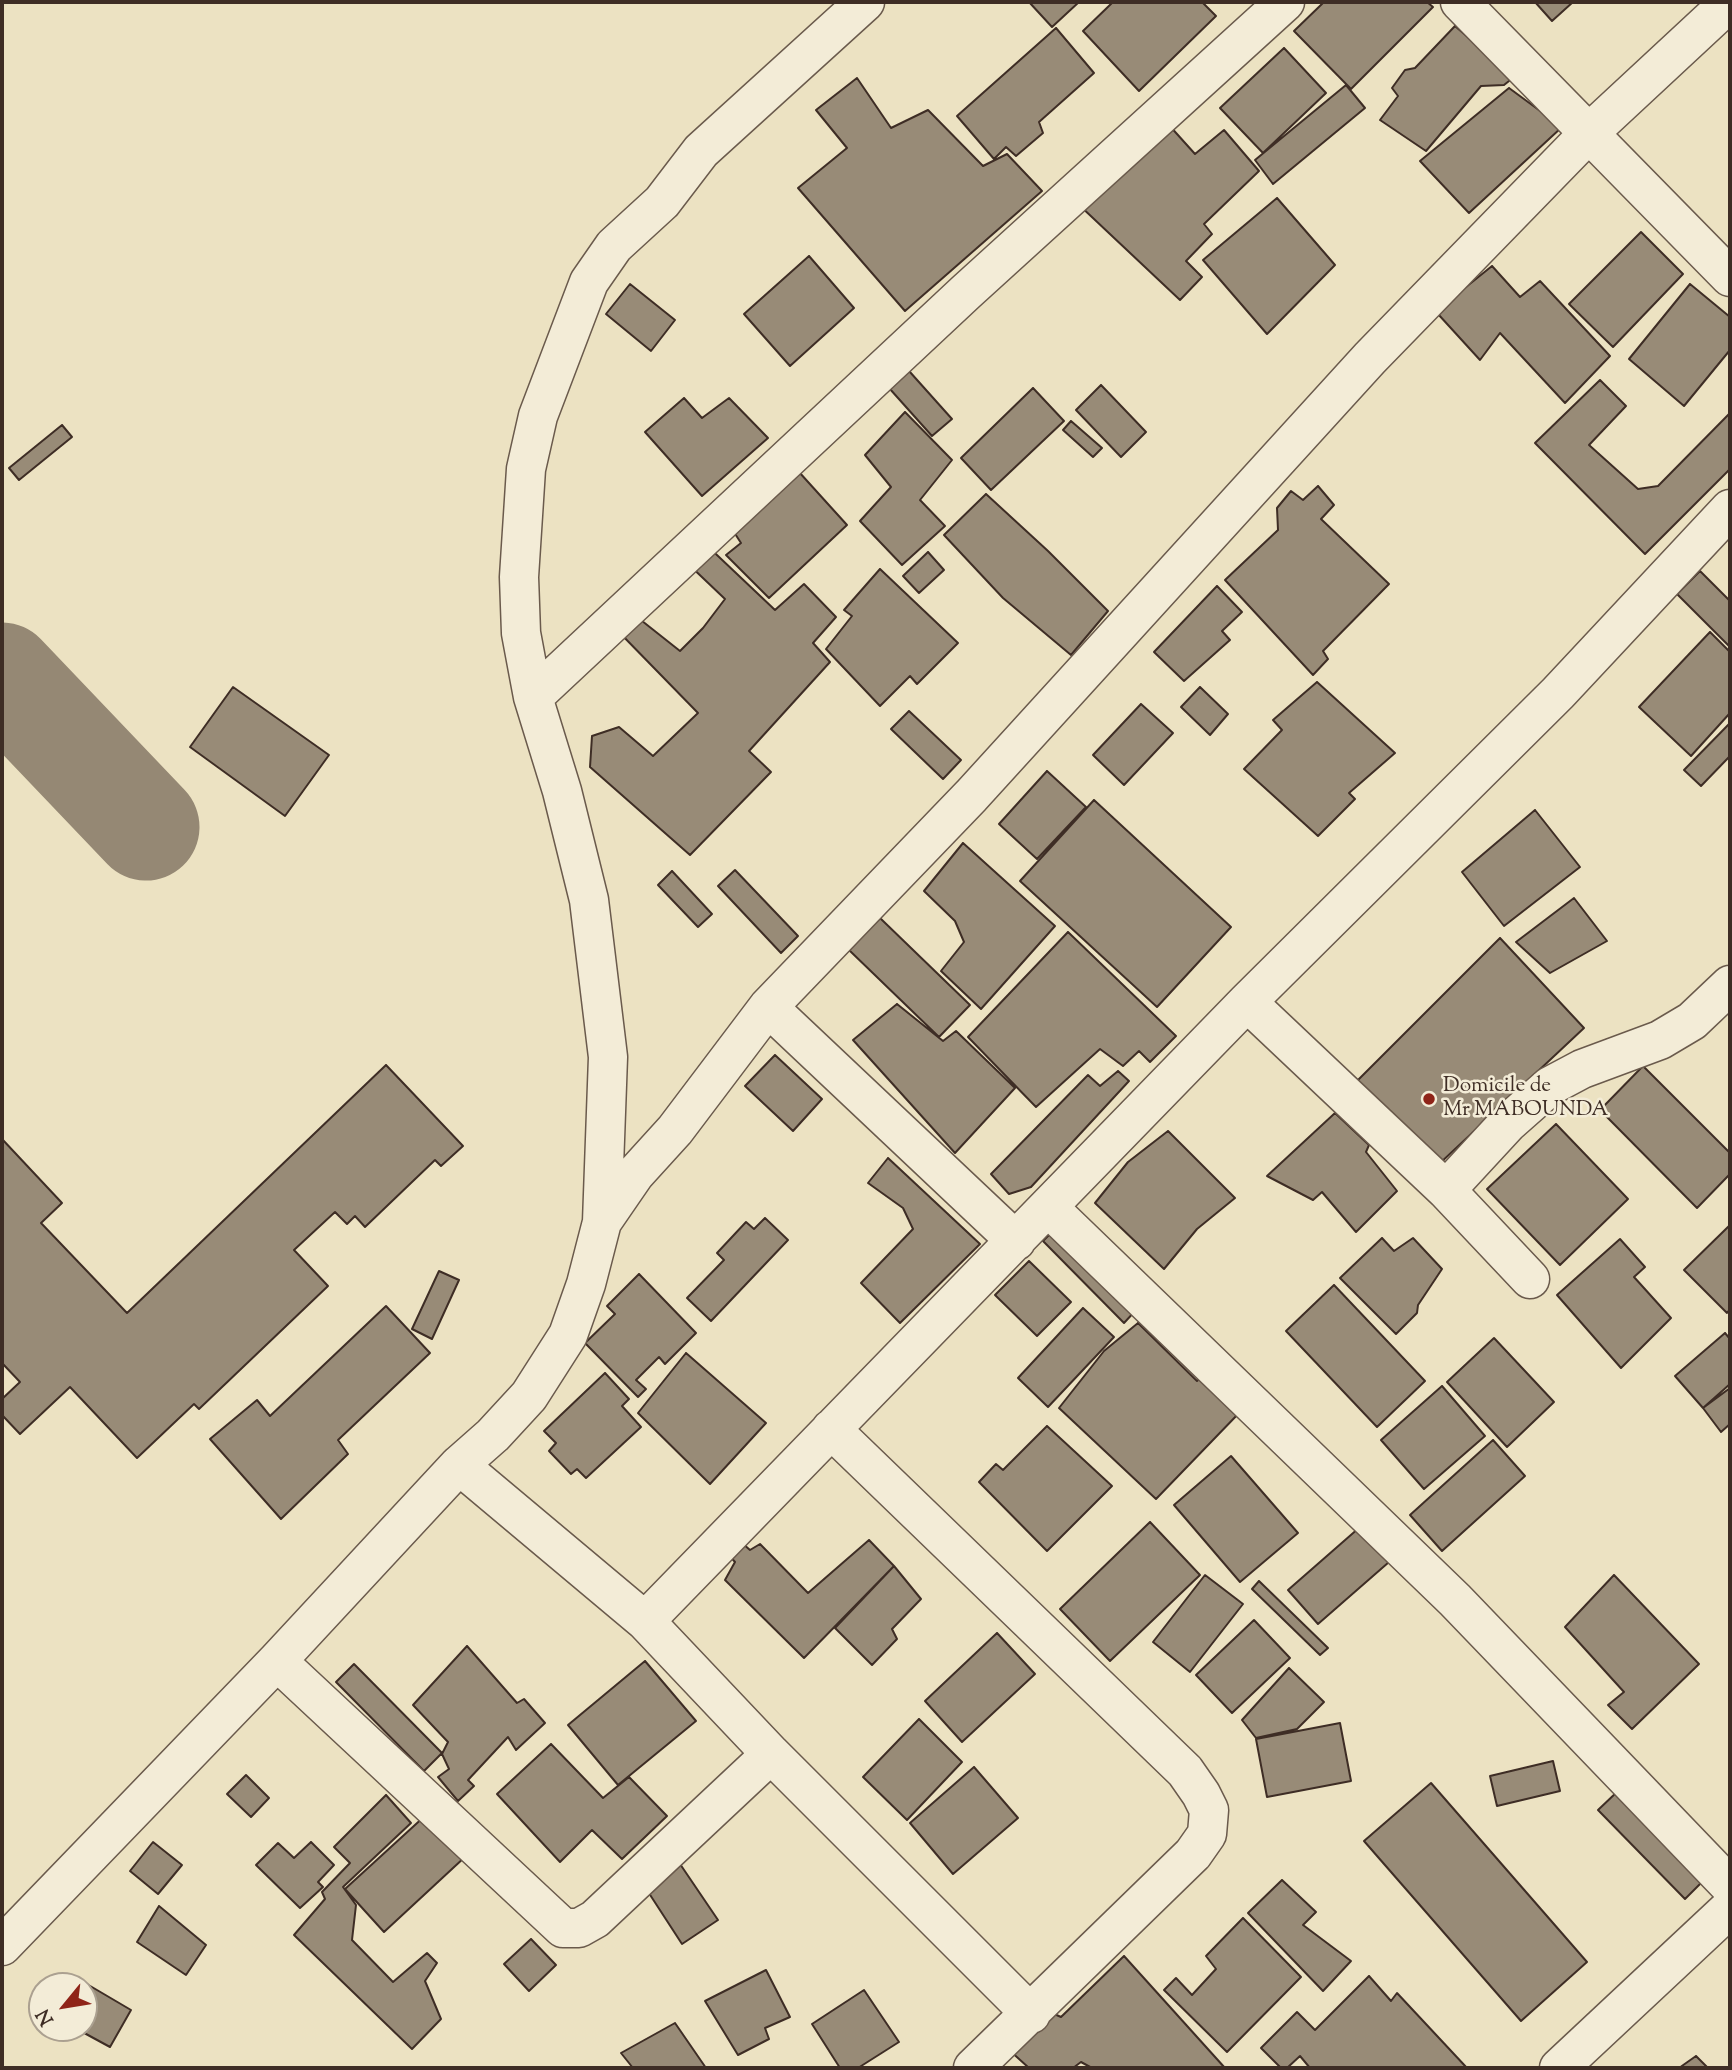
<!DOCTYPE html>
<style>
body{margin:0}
#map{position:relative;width:1732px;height:2070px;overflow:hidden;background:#ece2c2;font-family:"Sorts Mill Goudy",serif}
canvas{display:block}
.frame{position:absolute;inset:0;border:4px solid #3e2d25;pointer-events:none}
.north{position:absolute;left:28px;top:1972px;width:70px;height:70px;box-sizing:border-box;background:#f3ecd7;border:2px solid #aba090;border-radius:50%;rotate:240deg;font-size:19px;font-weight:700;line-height:28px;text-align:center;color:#3e2d25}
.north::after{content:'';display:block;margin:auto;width:24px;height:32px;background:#8f2418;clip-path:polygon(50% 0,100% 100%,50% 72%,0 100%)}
</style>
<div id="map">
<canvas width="1732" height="2070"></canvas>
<div class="frame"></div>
<div class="north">N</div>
</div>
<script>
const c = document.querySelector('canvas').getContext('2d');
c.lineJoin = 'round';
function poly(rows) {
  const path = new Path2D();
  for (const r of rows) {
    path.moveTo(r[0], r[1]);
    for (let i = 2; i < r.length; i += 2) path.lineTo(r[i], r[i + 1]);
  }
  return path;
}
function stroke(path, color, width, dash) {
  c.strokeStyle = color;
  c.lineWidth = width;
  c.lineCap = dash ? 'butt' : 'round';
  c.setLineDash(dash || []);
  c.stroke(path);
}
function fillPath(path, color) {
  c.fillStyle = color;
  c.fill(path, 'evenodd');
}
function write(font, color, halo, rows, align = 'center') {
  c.font = font + ' "Sorts Mill Goudy",serif';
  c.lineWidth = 5;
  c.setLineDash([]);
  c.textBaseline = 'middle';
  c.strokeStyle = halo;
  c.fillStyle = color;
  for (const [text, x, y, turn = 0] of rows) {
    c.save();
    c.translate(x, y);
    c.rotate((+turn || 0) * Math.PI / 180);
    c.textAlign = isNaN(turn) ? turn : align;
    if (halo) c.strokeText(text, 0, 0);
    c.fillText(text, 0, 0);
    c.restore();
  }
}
stroke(poly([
 [2,676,146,827]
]), '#958874', 107);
const building = poly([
 [1029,2,1079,2,1052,27,1029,2],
 [1113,2,1202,2,1216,16,1139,91,1083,31,1113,2],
 [1324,2,1427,2,1433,7,1351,89,1294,31,1324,2],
 [1535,2,1573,2,1552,21,1535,2],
 [1455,26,1514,77,1504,85,1481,86,1426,151,1380,120,1398,96,1392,88,1405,70,1415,68,1455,26],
 [1056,28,1094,73,1039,122,1043,133,1016,156,1006,147,994,159,957,116,1056,28],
 [1284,48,1326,93,1263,153,1220,108,1284,48],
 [857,78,891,128,928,110,983,166,1007,154,1042,191,905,311,798,188,847,148,816,110,857,78],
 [1346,85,1365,108,1273,184,1255,160,1346,85],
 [1509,88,1562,127,1469,213,1420,161,1509,88],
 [1168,124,1195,154,1224,130,1259,171,1204,224,1212,234,1186,261,1202,277,1180,300,1077,203,1168,124],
 [1277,198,1335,265,1267,334,1203,260,1277,198],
 [1641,232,1683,274,1613,347,1569,304,1641,232],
 [809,256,854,308,790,366,744,314,809,256],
 [1492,266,1520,297,1540,281,1610,356,1565,403,1500,333,1480,360,1438,314,1461,291,1492,266],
 [630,284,675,320,651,351,606,314,630,284],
 [1690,284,1730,317,1730,350,1684,406,1629,359,1690,284],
 [901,362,952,419,932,436,881,379,901,362],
 [1600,380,1626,406,1589,445,1638,489,1658,486,1730,413,1730,469,1645,554,1535,443,1600,380],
 [1101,385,1146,432,1121,457,1076,410,1101,385],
 [1033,388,1064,421,991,490,961,458,1033,388],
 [684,398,702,418,729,398,768,438,702,496,645,432,684,398],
 [905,412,952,460,920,500,945,526,902,565,860,521,891,487,865,455,905,412],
 [1071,421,1102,448,1093,457,1063,430,1071,421],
 [62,425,72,437,19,480,9,468,62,425],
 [799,472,847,525,769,598,726,555,741,543,732,529,799,472],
 [1318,486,1334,505,1321,519,1389,584,1323,651,1328,659,1313,675,1225,580,1278,530,1277,508,1291,491,1303,500,1318,486],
 [986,494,1048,551,1108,611,1071,655,1003,598,944,535,986,494],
 [699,538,775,610,804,584,836,617,813,643,830,662,749,751,771,772,690,855,590,767,592,736,619,727,653,756,698,713,616,629,632,613,680,651,703,628,725,599,684,560,699,538],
 [928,552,944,570,919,593,903,576,928,552],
 [880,569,958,643,917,684,910,676,880,706,826,649,852,616,844,610,880,569],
 [1700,571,1730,601,1730,647,1677,594,1700,571],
 [1217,586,1242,612,1222,631,1230,640,1184,681,1154,652,1217,586],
 [1710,632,1730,652,1730,713,1691,756,1639,707,1710,632],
 [1317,682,1395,753,1349,793,1355,799,1318,836,1244,769,1282,730,1273,720,1317,682],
 [233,687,329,755,285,816,190,747,233,687],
 [1200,687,1228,714,1210,735,1181,707,1200,687],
 [1141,704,1173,733,1124,785,1093,755,1141,704],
 [909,711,961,760,943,779,891,729,909,711],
 [1730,723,1730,756,1701,786,1684,770,1730,723],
 [1047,771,1086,807,1037,859,999,824,1047,771],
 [1094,800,1231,927,1157,1007,1020,881,1094,800],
 [1535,810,1580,867,1504,926,1462,872,1535,810],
 [963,843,1055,926,981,1009,941,971,964,942,955,921,924,891,963,843],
 [735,870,798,936,781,953,718,886,735,870],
 [672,871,712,914,698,927,658,885,672,871],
 [1574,898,1607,941,1550,973,1516,942,1574,898],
 [880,918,970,1005,939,1037,849,950,880,918],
 [1068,932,1176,1036,1150,1062,1139,1051,1123,1066,1100,1049,1036,1107,968,1037,1068,932],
 [1500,938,1584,1028,1437,1166,1357,1081,1500,938],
 [897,1004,943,1041,956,1031,1015,1088,955,1153,853,1040,897,1004],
 [775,1055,822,1099,793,1131,745,1086,775,1055],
 [386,1065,463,1146,441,1166,435,1160,365,1227,355,1216,347,1224,335,1212,294,1250,328,1286,199,1409,194,1404,137,1458,70,1387,20,1434,2,1415,2,1399,20,1382,2,1363,2,1139,62,1203,41,1223,127,1313,386,1065],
 [1643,1066,1730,1153,1730,1174,1697,1208,1600,1110,1643,1066],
 [1118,1071,1129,1081,1031,1187,1009,1194,991,1174,1088,1075,1100,1086,1118,1071],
 [1335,1113,1369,1145,1366,1152,1397,1191,1356,1232,1322,1192,1313,1200,1267,1176,1335,1113],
 [1556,1124,1628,1199,1560,1265,1487,1189,1556,1124],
 [1168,1131,1235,1198,1197,1229,1164,1269,1095,1203,1128,1162,1168,1131],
 [888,1158,980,1244,900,1323,861,1283,913,1229,903,1208,868,1183,888,1158],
 [765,1218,788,1240,711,1321,687,1298,724,1260,717,1253,746,1222,754,1229,765,1218],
 [1730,1225,1730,1309,1727,1313,1684,1270,1730,1225],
 [1057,1227,1137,1309,1124,1323,1043,1241,1057,1227],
 [1382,1238,1394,1251,1413,1238,1442,1269,1418,1305,1417,1313,1396,1334,1340,1278,1382,1238],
 [1620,1239,1645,1267,1634,1277,1671,1318,1621,1368,1557,1295,1620,1239],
 [1029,1261,1071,1302,1037,1336,995,1295,1029,1261],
 [439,1271,459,1280,432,1339,412,1329,439,1271],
 [639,1274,696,1333,665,1364,659,1357,636,1380,646,1389,638,1397,585,1343,615,1314,607,1306,639,1274],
 [1334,1285,1425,1381,1377,1427,1286,1331,1334,1285],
 [386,1306,430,1353,338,1440,348,1454,281,1519,210,1439,257,1400,270,1416,386,1306],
 [1083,1308,1114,1337,1048,1407,1018,1378,1083,1308],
 [1138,1323,1197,1381,1205,1374,1241,1411,1156,1499,1059,1408,1104,1351,1138,1323],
 [1725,1333,1730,1339,1730,1384,1703,1408,1675,1376,1725,1333],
 [1494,1338,1554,1402,1507,1447,1447,1382,1494,1338],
 [686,1353,766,1423,710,1484,638,1413,686,1353],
 [605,1373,629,1399,622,1406,641,1427,586,1478,577,1469,571,1474,549,1451,556,1443,544,1431,605,1373],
 [1442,1386,1485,1436,1424,1489,1381,1440,1442,1386],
 [1730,1388,1730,1424,1721,1432,1703,1408,1730,1388],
 [1047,1426,1112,1486,1047,1551,979,1482,996,1464,1003,1470,1047,1426],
 [1493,1440,1525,1476,1442,1551,1410,1515,1493,1440],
 [1231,1456,1298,1533,1240,1582,1174,1505,1231,1456],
 [1150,1522,1200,1575,1110,1661,1060,1609,1150,1522],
 [1360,1527,1389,1562,1318,1624,1288,1590,1360,1527],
 [869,1540,894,1566,804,1658,725,1580,735,1562,728,1554,742,1543,750,1550,760,1544,808,1593,869,1540],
 [894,1566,921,1599,892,1629,897,1639,872,1665,835,1628,894,1566],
 [1205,1575,1243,1604,1190,1672,1153,1642,1205,1575],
 [1614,1575,1699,1664,1632,1729,1608,1705,1624,1692,1565,1627,1614,1575],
 [1259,1581,1328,1648,1320,1655,1252,1589,1259,1581],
 [1254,1620,1290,1658,1232,1713,1196,1675,1254,1620],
 [997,1633,1035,1674,962,1742,925,1701,997,1633],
 [467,1646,517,1703,524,1699,545,1723,516,1750,508,1737,468,1780,474,1786,458,1801,438,1777,449,1769,442,1754,448,1742,413,1705,467,1646],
 [645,1661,696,1721,618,1785,568,1725,645,1661],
 [354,1664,442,1753,424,1771,336,1682,354,1664],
 [1289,1668,1324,1702,1297,1729,1256,1738,1242,1720,1289,1668],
 [919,1719,962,1762,907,1820,863,1777,919,1719],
 [1340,1723,1351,1781,1267,1797,1256,1739,1340,1723],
 [551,1744,603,1798,629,1777,667,1816,622,1859,592,1830,560,1862,497,1794,551,1744],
 [1553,1761,1560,1791,1497,1806,1490,1776,1553,1761],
 [974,1767,1018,1818,953,1874,910,1823,974,1767],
 [246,1775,269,1798,251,1817,227,1794,246,1775],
 [1431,1783,1587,1962,1521,2021,1364,1841,1431,1783],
 [1618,1791,1705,1879,1685,1899,1598,1810,1618,1791],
 [386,1795,411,1823,343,1887,356,1905,352,1940,393,1982,427,1953,437,1963,425,1981,441,2019,412,2049,294,1935,325,1899,322,1892,350,1863,334,1847,386,1795],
 [427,1814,466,1856,384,1932,345,1889,427,1814],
 [153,1842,182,1865,158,1894,130,1871,153,1842],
 [311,1842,334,1865,318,1882,323,1887,300,1908,256,1865,278,1843,294,1858,311,1842],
 [678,1861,718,1920,682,1944,643,1884,678,1861],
 [1282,1880,1316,1912,1303,1925,1351,1961,1323,1991,1248,1913,1282,1880],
 [159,1906,206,1945,186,1975,137,1942,159,1906],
 [1243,1918,1301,1977,1227,2052,1164,1990,1176,1978,1192,1995,1216,1969,1206,1956,1243,1918],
 [531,1939,556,1965,529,1991,504,1964,531,1939],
 [1124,1956,1225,2068,1092,2068,1081,2062,1073,2068,1029,2068,1008,2049,1052,2013,1061,2017,1124,1956],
 [766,1970,790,2017,765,2028,769,2039,738,2055,705,2001,766,1970],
 [1369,1976,1391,2001,1397,1993,1467,2068,1310,2068,1300,2056,1287,2068,1281,2068,1261,2048,1297,2012,1315,2030,1369,1976],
 [80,1980,131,2010,110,2047,75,2028,84,2028,84,1986,76,1986,80,1980],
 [864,1990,899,2042,858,2068,840,2068,812,2024,864,1990],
 [675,2023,706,2068,633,2068,621,2053,675,2023],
 [1696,2056,1708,2068,1679,2068,1696,2056]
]);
fillPath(building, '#988b77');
stroke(building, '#3e2d25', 2);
const street = poly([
 [1460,2,1730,277],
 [533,697,966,292,1285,2],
 [1247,1002,1446,1190,1530,1279],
 [768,1007,1016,1241],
 [1446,1190,1507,1124,1550,1086,1582,1069,1660,1040,1692,1021,1730,985],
 [1049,1208,1455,1600,1730,1886],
 [602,1222,635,1174,675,1130,768,1007,971,796,1370,358,1589,133,1730,2],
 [831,1429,1185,1771,1201,1794,1209,1810,1207,1834,1193,1854,973,2068],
 [459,1465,645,1621,771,1754,1031,2014],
 [645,1621,1247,1002,1558,693,1730,509],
 [277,1661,563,1928,579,1928,595,1919,771,1754],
 [2,1946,277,1661,459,1465,493,1435,529,1396,568,1335,586,1284,602,1222,608,1057,589,900,562,791,533,697,521,633,519,577,526,469,538,416,589,282,614,246,662,202,701,151,865,2],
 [1559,2068,1730,1908]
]);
stroke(street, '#6a5a4c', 41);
stroke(street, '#f3ecd7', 38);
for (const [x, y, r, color] of [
 [1429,1099,7,"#8f2418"]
]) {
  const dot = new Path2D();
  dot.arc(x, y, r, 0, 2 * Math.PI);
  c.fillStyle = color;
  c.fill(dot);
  stroke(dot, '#f3ecd7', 2.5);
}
write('21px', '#3e2d25', '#f3ecd7', [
 ["Domicile de",1443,1087],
 ["Mr MABOUNDA",1443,1111]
], 'left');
</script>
